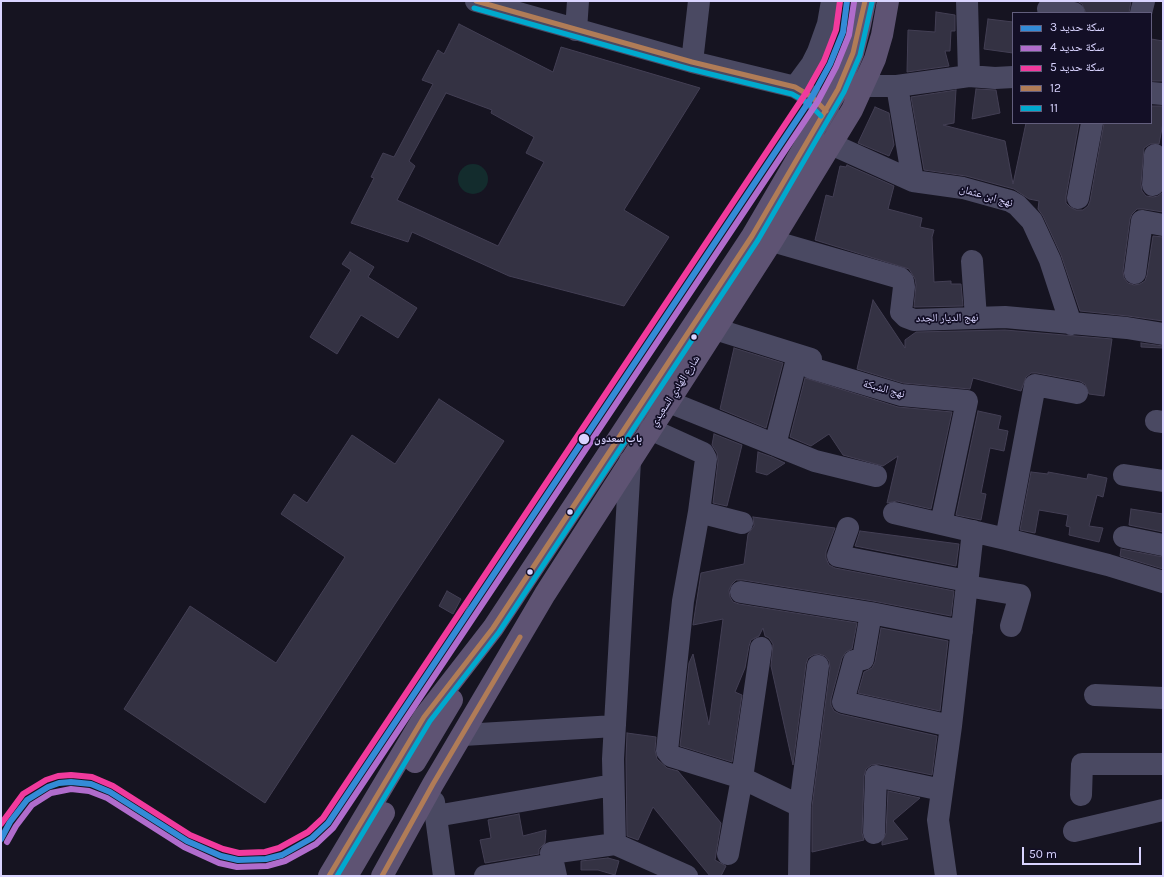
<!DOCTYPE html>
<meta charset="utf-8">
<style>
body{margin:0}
#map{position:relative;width:1164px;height:877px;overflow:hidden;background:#161421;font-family:Karla,"Noto Naskh Arabic",sans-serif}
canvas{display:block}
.frame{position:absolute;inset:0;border:2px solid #d9d4ff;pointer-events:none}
.legend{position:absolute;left:1012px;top:12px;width:140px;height:112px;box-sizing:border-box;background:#130f26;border:1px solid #625e7d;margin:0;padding:5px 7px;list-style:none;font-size:12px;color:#d9d4ff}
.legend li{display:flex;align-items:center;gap:8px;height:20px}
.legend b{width:20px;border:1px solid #625e7d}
.scale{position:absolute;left:1022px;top:847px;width:119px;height:18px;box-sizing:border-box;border:2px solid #d9d4ff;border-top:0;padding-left:5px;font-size:12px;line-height:14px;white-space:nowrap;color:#d9d4ff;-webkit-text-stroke:3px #130f26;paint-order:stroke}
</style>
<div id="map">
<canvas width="1164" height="877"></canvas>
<div class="frame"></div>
<ul class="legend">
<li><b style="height:5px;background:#338bd7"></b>سكة حديد 3</li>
<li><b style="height:5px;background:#b06ccc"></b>سكة حديد 4</li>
<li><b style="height:5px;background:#f13a9d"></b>سكة حديد 5</li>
<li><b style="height:5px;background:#b07c57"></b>12</li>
<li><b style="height:5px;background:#00a9ce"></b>11</li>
</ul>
<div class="scale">50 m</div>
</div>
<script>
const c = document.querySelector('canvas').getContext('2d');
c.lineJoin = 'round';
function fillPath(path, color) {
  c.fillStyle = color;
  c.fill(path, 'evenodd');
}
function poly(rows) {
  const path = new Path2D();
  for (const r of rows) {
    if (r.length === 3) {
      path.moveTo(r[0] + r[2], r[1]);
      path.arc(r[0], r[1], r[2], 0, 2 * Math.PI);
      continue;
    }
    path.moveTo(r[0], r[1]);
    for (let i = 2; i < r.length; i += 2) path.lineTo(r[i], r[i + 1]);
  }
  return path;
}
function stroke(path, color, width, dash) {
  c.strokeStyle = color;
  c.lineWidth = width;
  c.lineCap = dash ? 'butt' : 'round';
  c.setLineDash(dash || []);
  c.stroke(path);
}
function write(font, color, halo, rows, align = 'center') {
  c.font = font + ' Karla,"Noto Naskh Arabic",sans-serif';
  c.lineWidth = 3.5;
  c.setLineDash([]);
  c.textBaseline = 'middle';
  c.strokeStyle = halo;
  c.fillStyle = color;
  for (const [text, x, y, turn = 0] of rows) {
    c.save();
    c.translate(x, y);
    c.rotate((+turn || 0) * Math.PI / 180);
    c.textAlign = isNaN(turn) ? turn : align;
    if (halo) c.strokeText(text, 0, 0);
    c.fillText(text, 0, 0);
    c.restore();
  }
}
fillPath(poly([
 [473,179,15]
]), '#132c2d');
const building = poly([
 [1077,1,1131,1,1129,13,1086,13,1082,4,1077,1],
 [936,12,955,15,955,31,951,31,950,51,945,51,949,66,907,72,908,30,935,32,936,12],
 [988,19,1013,22,1013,53,984,49,988,19],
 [459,24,553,72,561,47,700,88,624,210,669,237,624,306,509,276,412,232,408,242,351,223,374,178,371,177,383,153,394,157,433,84,422,80,438,50,444,54,459,24],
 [446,93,492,110,491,113,534,137,526,153,544,162,498,246,397,200,415,166,409,161,446,93],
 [1151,39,1163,41,1163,81,1151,81,1151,39],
 [976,89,996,90,1000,113,972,119,976,89],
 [956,90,954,123,943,125,1005,141,1013,184,1026,123,1079,123,1066,196,1066,203,1070,207,1076,210,1083,210,1088,206,1090,201,1104,123,1151,123,1151,106,1163,106,1163,123,1159,144,1150,144,1144,148,1141,184,1142,191,1146,196,1153,197,1158,196,1163,192,1163,212,1144,209,1137,209,1132,214,1130,219,1123,271,1124,278,1128,283,1134,285,1140,284,1145,281,1147,275,1153,236,1163,237,1163,321,1128,316,1080,311,1061,255,1043,216,1038,209,1039,201,1029,199,1014,189,966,176,924,170,911,97,956,90],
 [875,107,889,113,894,145,889,156,858,143,875,107],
 [847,165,894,186,888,209,922,218,920,227,934,230,932,237,934,282,951,281,951,284,961,284,963,306,914,307,916,285,915,279,909,269,815,240,826,195,833,197,840,166,846,167,847,165],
 [350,252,374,267,368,277,417,308,398,338,361,315,337,354,310,337,351,270,342,264,350,252],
 [873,300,905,348,905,340,916,332,1005,330,1112,339,1104,396,1089,394,1085,384,1080,381,1037,373,1031,373,1026,377,1021,391,973,378,970,389,903,383,857,369,873,300],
 [1141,343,1163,346,1163,348,1141,347,1141,343],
 [734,348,783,363,766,428,720,409,734,348],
 [805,378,898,407,952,412,931,509,897,501,887,503,898,456,883,466,843,455,829,434,811,446,790,437,805,378],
 [439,399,504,441,395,604,265,803,124,709,190,606,276,663,345,557,281,514,294,494,307,503,352,435,395,464,439,399],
 [978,411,1001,416,998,429,1008,431,1004,451,990,448,981,493,986,494,981,520,956,515,978,411],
 [714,434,742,445,727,506,713,503,718,461,717,453,712,445,714,434],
 [758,452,772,457,785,463,767,475,756,472,758,452],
 [1031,472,1048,474,1048,472,1087,479,1088,474,1107,478,1103,497,1097,495,1089,526,1103,528,1099,542,1069,535,1070,527,1066,526,1068,515,1039,510,1035,533,1020,530,1031,472],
 [1131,509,1163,514,1163,532,1129,525,1131,509],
 [753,517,835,528,826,552,826,558,829,565,835,568,954,591,951,616,873,601,743,580,736,580,732,584,729,590,730,597,733,602,739,604,857,623,852,649,846,652,842,658,831,699,831,705,834,711,840,714,937,736,932,775,879,764,871,765,866,769,864,776,862,833,864,840,812,852,812,807,830,668,829,661,825,656,819,654,813,655,808,658,806,664,793,765,771,666,773,644,769,638,765,636,763,628,759,636,751,640,749,646,745,668,735,692,742,695,732,762,680,746,689,663,693,654,709,725,723,619,693,625,701,573,744,564,748,534,754,526,753,517],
 [860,531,959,544,956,566,855,546,860,531],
 [1121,549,1163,557,1163,569,1120,556,1121,549],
 [447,591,461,599,453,614,439,606,447,591],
 [881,628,948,641,940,711,858,693,864,672,872,668,875,662,881,628],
 [627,733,656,737,655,750,657,759,667,768,678,771,721,823,715,860,726,866,721,876,710,876,653,807,638,840,627,836,626,759,627,733],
 [888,791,920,798,893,821,908,839,882,845,882,842,886,833,888,791],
 [519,814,523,836,546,830,545,843,539,849,539,854,485,863,480,840,491,838,488,820,519,814],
 [608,858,619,861,615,875,598,870,581,870,581,861,608,858]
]);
fillPath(building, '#343243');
stroke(building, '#433f54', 1);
stroke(poly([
 [476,1,692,62,795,87,812,97,826,111,836,125],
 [967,1,969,76],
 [1048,9,1074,13],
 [1141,13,1144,1],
 [576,30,578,1],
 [692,62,699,1],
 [863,86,897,86,969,76,995,78,1013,77],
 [897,86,913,181],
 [795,87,812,64,818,52,828,24,832,1],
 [1151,93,1163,94],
 [831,144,913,181,963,188,1010,201,1017,205,1032,221,1050,260,1071,324],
 [1153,185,1155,155],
 [1078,198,1092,123],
 [772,241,900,278,903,281,904,287,901,312,906,317,914,320,1005,317,1127,328,1163,334],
 [972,261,976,318],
 [1135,273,1142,221,1163,225],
 [715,329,811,359,811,368,901,395,967,401,941,524],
 [669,402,815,461,876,476],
 [1156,421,1163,422],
 [650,429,703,453,706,459,699,512,683,601,667,751,671,756,742,778,800,806],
 [775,445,798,355],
 [630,461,613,759,615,844,687,876],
 [1124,475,1163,481],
 [699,512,742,523],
 [894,513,1006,539,1108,565,1163,582],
 [848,528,838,556,967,581],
 [1124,537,1163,545],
 [1006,539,1035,385,1077,393],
 [967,586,1020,595,1011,626],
 [741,592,871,613,962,631],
 [871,613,863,659,854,661,843,702,951,726],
 [1095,695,1163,698],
 [463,735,615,726],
 [1081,795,1082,764,1163,764],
 [434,802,444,876],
 [436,816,613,785],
 [1074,831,1163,810],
 [874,833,876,776,942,790],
 [728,854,742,778,761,648],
 [485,876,553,864],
 [556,876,551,853,615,844],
 [799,876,800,806,818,666],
 [946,876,938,820,951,726,973,531]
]), '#4a4962', 22);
stroke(poly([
 [415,762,452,700],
 [329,876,424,717,493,628,752,236,838,89,853,53,860,25,865,1],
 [347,876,384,813],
 [382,876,433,784,545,594,772,241,852,110,875,59,882,35,888,1]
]), '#5e5373', 22);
stroke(poly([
 [453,638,479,583]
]), '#43596b', 1);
stroke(poly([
 [476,1,692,62,795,87,812,97,826,111],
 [329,876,424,717,493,628,752,236,838,89,853,53,865,1],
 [382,876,433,784,520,637]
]), '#b07c57', 5);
stroke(poly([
 [474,8,690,69,792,94,808,103,821,116],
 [337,876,430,721,499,632,758,240,844,92,860,55,872,2]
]), '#00a9ce', 5);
stroke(poly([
 [1,839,10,822,27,800,48,787,59,783,71,782,91,784,110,792,187,841,221,856,238,860,266,859,282,855,312,838,328,823,812,97,830,64,843,32,847,1]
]), '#338bd7', 6);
stroke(poly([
 [7,842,16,826,32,805,51,793,71,789,89,791,107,798,184,847,219,863,237,867,267,866,285,861,316,844,333,828,818,101,836,67,849,35,854,2]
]), '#b06ccc', 6);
stroke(poly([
 [1,824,23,794,46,780,58,776,71,775,92,777,113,786,190,835,223,849,239,853,265,852,279,848,308,832,323,818,806,93,824,61,836,30,840,1]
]), '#f13a9d', 6);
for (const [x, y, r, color] of [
 [694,337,3.5,"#d9d4ff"],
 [584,439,6,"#d9d4ff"],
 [570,512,3.5,"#d9d4ff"],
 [530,572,3.5,"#d9d4ff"]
]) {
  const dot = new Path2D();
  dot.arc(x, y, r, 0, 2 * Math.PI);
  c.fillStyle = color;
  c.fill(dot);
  stroke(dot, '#130f26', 1.5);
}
write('11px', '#d9d4ff', '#130f26', [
 ["نهج ابن عثمان",986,196,16],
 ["نهج الديار الجدد",947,318,-1],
 ["نهج الشبكة",884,389,15],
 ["شارع الهادي السعيدي",675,391,-57]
]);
write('bold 11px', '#d9d4ff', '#130f26', [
 ["باب سعدون",594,439]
], 'left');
</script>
